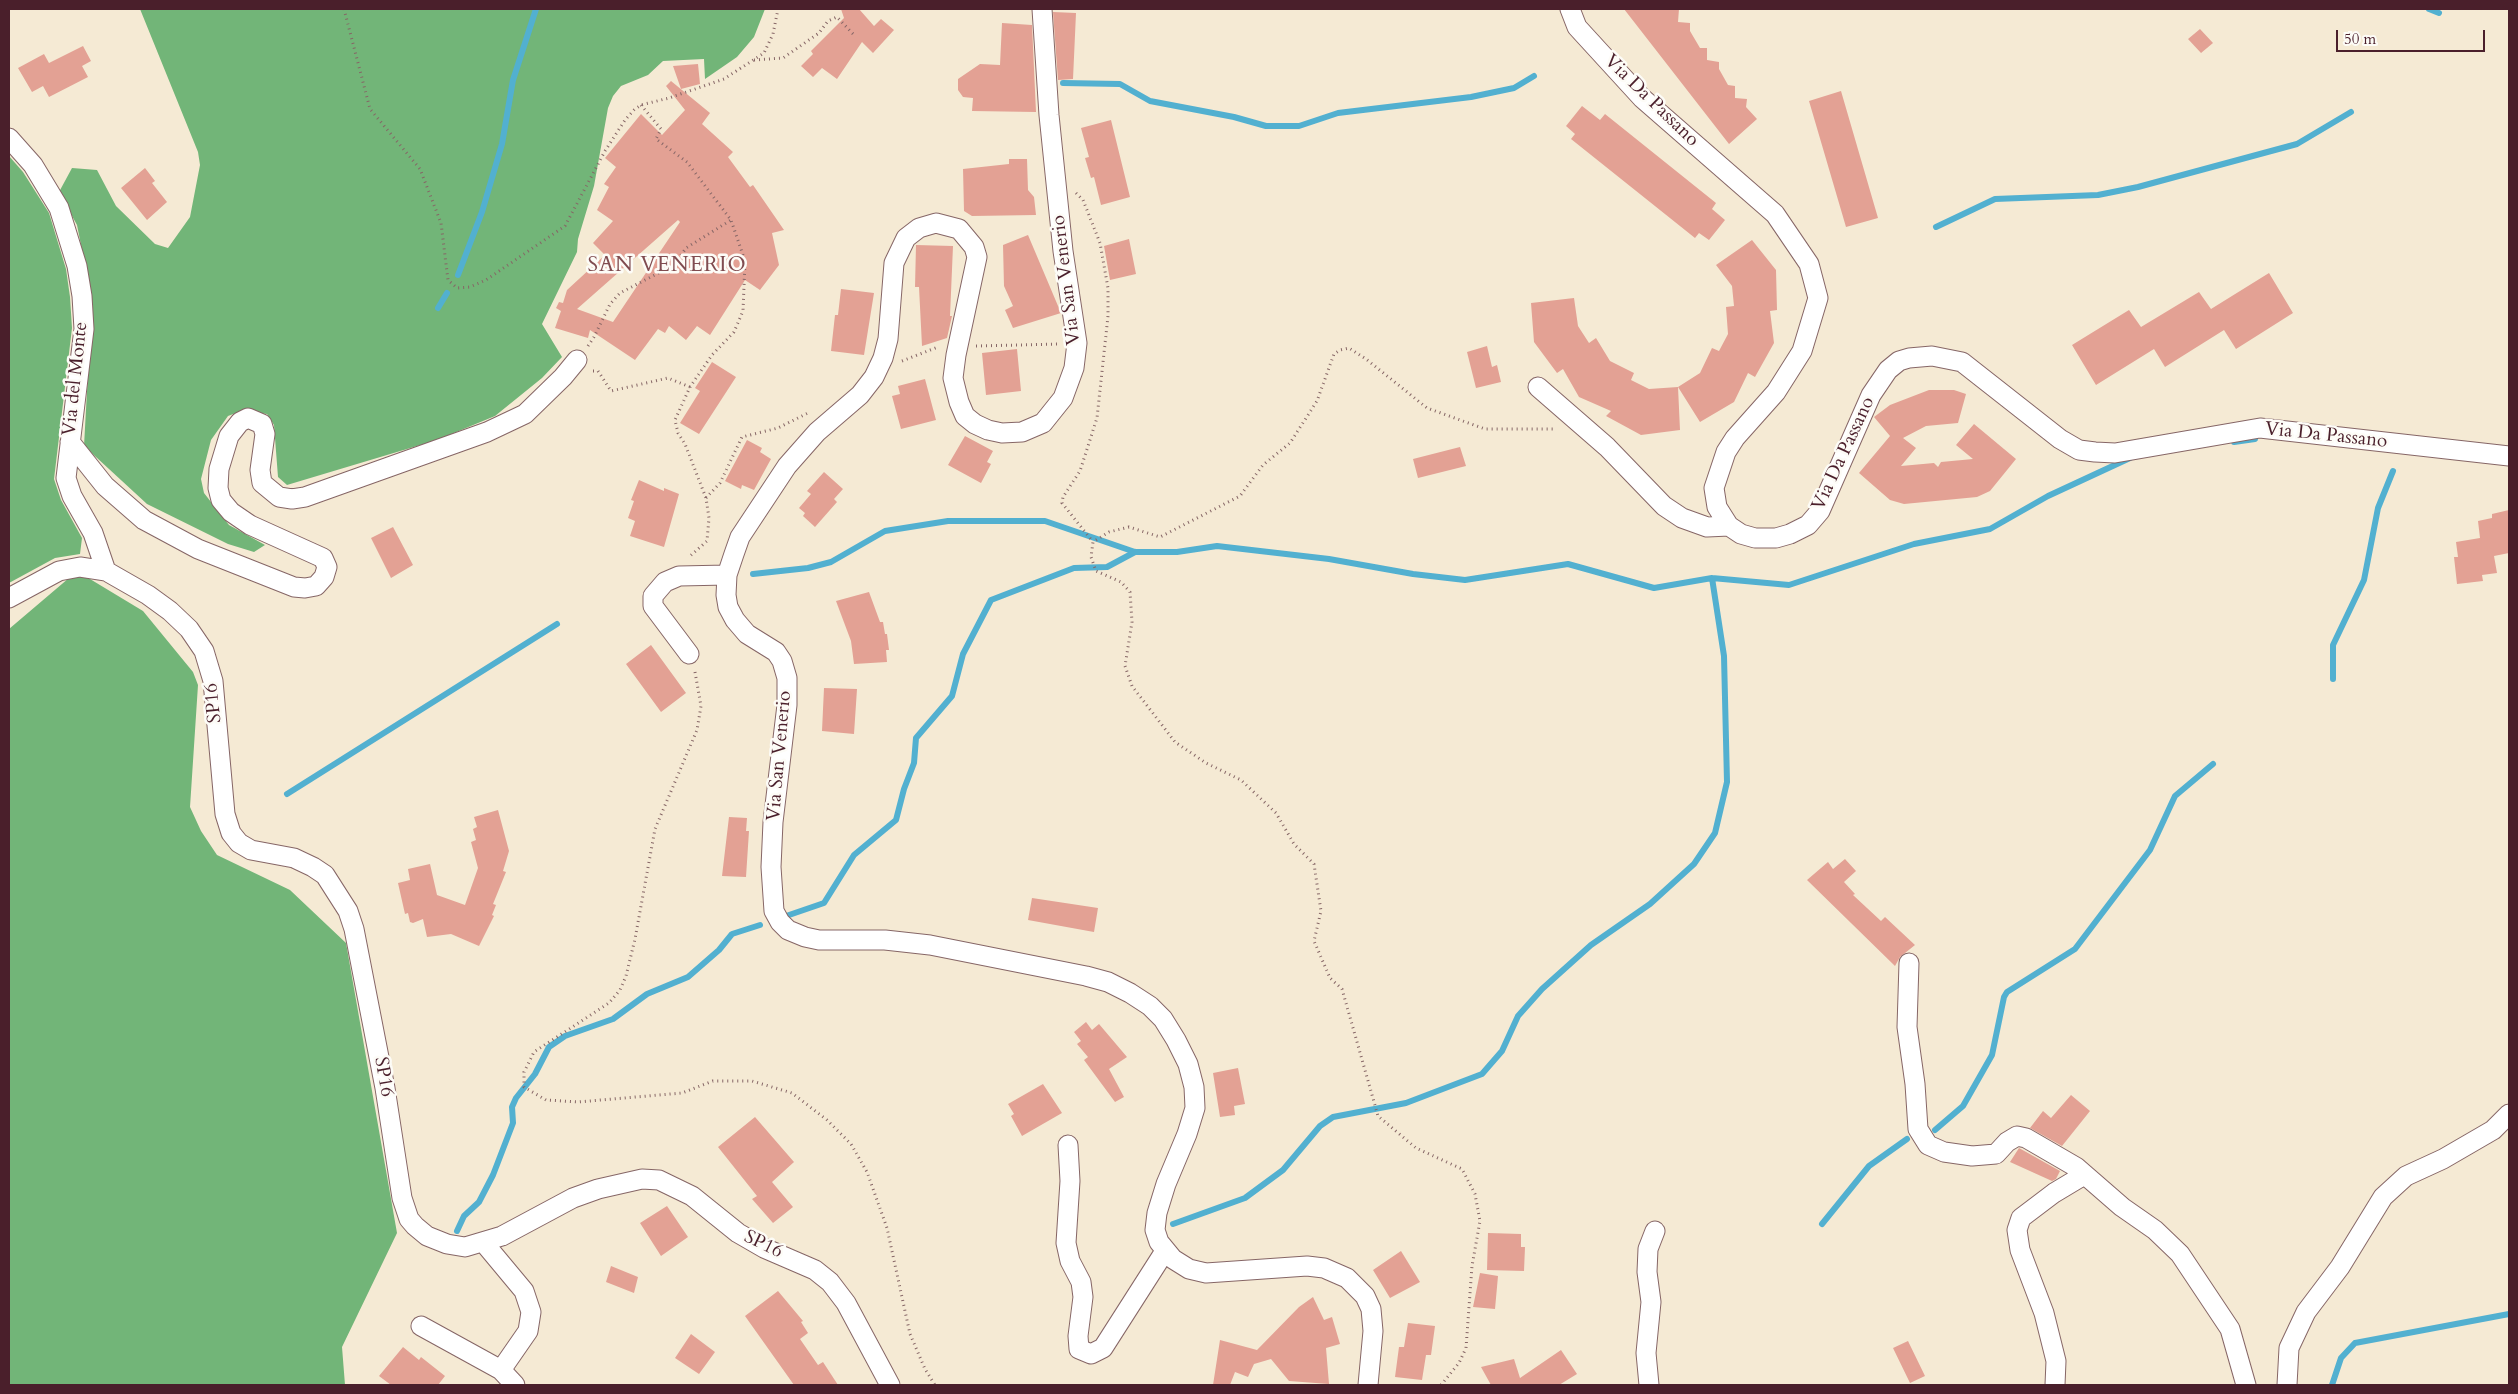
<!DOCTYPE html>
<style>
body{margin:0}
#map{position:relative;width:2518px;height:1394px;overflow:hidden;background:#f5ead4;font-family:Cardo,serif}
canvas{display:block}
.frame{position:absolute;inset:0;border:10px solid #4a1f2b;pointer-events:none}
.scale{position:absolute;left:2336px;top:30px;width:149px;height:22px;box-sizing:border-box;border:2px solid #4a1f2b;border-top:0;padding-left:6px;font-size:15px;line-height:18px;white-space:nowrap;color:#4a1f2b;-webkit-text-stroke:4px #fdfcf7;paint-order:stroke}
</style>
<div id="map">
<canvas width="2518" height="1394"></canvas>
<div class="frame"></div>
<div class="scale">50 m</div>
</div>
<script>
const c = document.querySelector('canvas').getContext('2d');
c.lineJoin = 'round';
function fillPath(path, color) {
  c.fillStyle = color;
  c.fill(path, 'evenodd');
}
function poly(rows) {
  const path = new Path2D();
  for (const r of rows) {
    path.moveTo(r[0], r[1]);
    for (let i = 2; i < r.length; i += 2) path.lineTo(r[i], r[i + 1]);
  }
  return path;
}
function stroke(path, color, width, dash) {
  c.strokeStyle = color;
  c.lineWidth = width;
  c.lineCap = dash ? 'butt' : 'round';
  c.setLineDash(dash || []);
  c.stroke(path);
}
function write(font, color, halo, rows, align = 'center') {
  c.font = font + ' Cardo,serif';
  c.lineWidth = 5;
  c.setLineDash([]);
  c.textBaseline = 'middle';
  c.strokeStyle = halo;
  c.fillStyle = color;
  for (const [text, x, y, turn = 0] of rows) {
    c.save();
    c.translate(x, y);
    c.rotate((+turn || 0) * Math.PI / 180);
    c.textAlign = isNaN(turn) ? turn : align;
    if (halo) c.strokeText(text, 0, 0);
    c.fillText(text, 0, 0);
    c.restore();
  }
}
fillPath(poly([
 [140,9,765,9,754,37,737,57,705,79,704,59,663,61,648,75,621,86,613,96,608,108,594,186,578,239,577,252,542,324,562,357,542,378,495,416,437,440,287,485,278,477,274,425,267,414,241,411,228,416,211,440,201,479,204,493,229,525,265,545,254,552,228,544,147,504,84,446,92,300,77,225,59,192,72,168,97,170,116,206,155,244,168,248,190,217,200,165,198,152],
 [9,156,23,172,49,213,66,269,70,297,72,328,54,479,61,500,82,538,80,554,55,558,9,583],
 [85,576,143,611,193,672,198,685,190,807,201,831,217,855,290,890,346,943,397,1233,342,1347,345,1385,9,1385,9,629,69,578]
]), '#72b578');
stroke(poly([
 [2429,9,2439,13],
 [1063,83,1120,84,1150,101,1234,117,1266,126,1299,126,1338,113,1471,97,1514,88,1534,76],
 [1936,227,1995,199,2098,195,2138,187,2297,144,2351,112],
 [458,275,482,212,502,144,513,80,536,9],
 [438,308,447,293],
 [2234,442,2255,439],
 [753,574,808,568,831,562,885,531,948,521,1045,521,1135,552,1177,552,1217,546,1329,559,1413,574,1465,580,1568,564,1654,588,1712,578,1789,585,1914,544,1990,529,2048,496,2130,458],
 [2333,679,2333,645,2364,580,2378,508,2393,471],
 [287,794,557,624],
 [789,915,824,903,854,855,896,820,904,789,914,763,916,738,952,696,963,654,991,600,1074,568,1107,567,1135,552],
 [1935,1130,1963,1106,1992,1055,2004,997,2007,992,2075,949,2150,850,2175,796,2213,764],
 [1173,1224,1245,1198,1283,1170,1320,1126,1333,1117,1406,1103,1482,1074,1502,1051,1518,1016,1542,989,1591,945,1650,904,1694,864,1715,833,1727,782,1724,656,1712,578],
 [1822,1224,1869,1166,1907,1139],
 [457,1231,464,1216,479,1202,493,1175,513,1123,512,1107,516,1098,535,1074,549,1047,565,1036,613,1019,647,994,688,977,719,950,732,934,760,925],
 [2332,1385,2341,1358,2355,1343,2509,1314]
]), '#52b0d0', 6);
fillPath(poly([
 [841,9,859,9,874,26,881,19,894,30,873,53,862,42,837,79,822,68,813,77,801,66,813,54,811,51,844,18],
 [1624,9,1679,9,1678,22,1690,23,1690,31,1700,48,1707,48,1707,60,1719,62,1719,69,1728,85,1735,86,1735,98,1747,99,1746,107,1757,119,1729,144],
 [1053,12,1076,13,1073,79,1058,80],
 [1002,23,1032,25,1036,112,972,111,973,98,963,97,958,90,958,79,980,64,1000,65],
 [2200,29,2213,43,2201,53,2188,39],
 [83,46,91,61,82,66,88,77,49,97,43,86,32,92,18,68,44,54,49,63],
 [698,64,700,84,681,89,673,66],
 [671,81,710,113,702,124,733,152,728,157,750,187,753,185,784,230,772,233,779,265,760,290,745,280,710,335,697,326,686,340,669,326,665,333,658,329,635,360,590,330,588,338,555,328,561,311,556,308,559,302,563,303,567,290,605,255,593,243,613,221,597,210,609,187,604,184,616,167,605,158,641,114,662,135,685,110,666,86],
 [678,220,680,222,613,322,577,309],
 [1841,91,1878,218,1846,227,1809,101],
 [1582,106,1600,120,1605,114,1716,203,1712,209,1725,220,1709,240,1699,233,1695,238,1571,139,1575,134,1566,126],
 [1111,120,1130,197,1101,205,1094,177,1091,178,1085,158,1089,157,1081,128],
 [1009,159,1027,159,1028,190,1034,197,1036,215,972,216,964,211,963,169,1009,164],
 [145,168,155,181,152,183,167,202,147,220,121,188],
 [1028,235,1061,313,1013,328,1005,310,1013,306,1004,286,1003,245],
 [1129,239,1136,274,1110,280,1104,246],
 [1752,240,1776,270,1777,310,1770,311,1774,343,1755,377,1748,373,1734,402,1700,422,1678,387,1700,373,1712,348,1719,351,1728,334,1726,307,1734,306,1732,286,1716,265],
 [916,245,953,246,950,316,952,316,947,338,922,346,919,287,915,287],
 [2269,273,2293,313,2236,349,2224,330,2165,367,2154,349,2096,385,2072,345,2129,310,2141,327,2199,292,2211,309],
 [841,289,874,293,864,355,831,351,835,315,838,315],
 [1574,298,1578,326,1589,343,1596,338,1610,361,1634,373,1631,380,1649,389,1678,387,1680,430,1641,435,1606,416,1611,411,1579,397,1563,369,1557,373,1534,342,1531,303],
 [1487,346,1492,367,1497,365,1501,382,1476,388,1467,352],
 [1017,349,1021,391,986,395,982,353],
 [712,362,736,377,699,434,680,423,700,391,695,388],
 [925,379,936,420,901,429,892,396,900,394,898,386],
 [1929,390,1954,390,1966,394,1958,423,1926,426,1903,438,1916,448,1901,466,1934,463,1938,467,1941,462,1973,459,1956,445,1974,424,2016,459,1990,491,1977,497,1904,504,1890,500,1859,473,1890,436,1874,417,1890,405],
 [965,436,993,451,987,462,991,464,981,483,948,465],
 [747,440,762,448,760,452,771,459,754,490,742,485,741,489,725,481],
 [1460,447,1466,466,1418,478,1413,459],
 [824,472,843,489,834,499,837,502,815,527,803,516,805,513,799,508,811,494,807,491],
 [639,480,664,491,664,488,679,494,664,547,630,536,635,521,628,518,634,501,631,500],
 [2509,510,2509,553,2494,556,2497,573,2482,575,2483,581,2457,584,2454,557,2458,557,2456,542,2480,538,2478,521,2492,518,2492,514],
 [393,527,413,565,391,578,371,538],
 [869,592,880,622,883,622,885,634,887,634,889,650,886,650,887,662,854,664,851,641,836,601],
 [651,645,686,693,661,712,626,664],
 [824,688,857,689,854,734,822,731],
 [498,810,509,851,503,871,506,872,493,904,496,905,492,915,494,916,479,946,451,934,427,937,423,919,413,923,410,922,408,913,405,914,398,883,410,880,408,869,430,864,437,895,465,905,478,868,471,842,476,840,473,829,477,827,474,817],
 [729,817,747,818,746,831,749,831,746,877,722,876],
 [1845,859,1856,871,1844,882,1855,894,1853,895,1881,921,1885,917,1915,945,1900,957,1895,966,1807,880,1828,862,1833,869],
 [1032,898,1098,908,1094,932,1028,920],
 [1086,1022,1092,1030,1099,1024,1127,1057,1109,1069,1124,1097,1115,1102,1084,1060,1088,1057,1077,1044,1081,1041,1074,1032],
 [1238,1068,1245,1104,1234,1106,1235,1115,1220,1117,1213,1073],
 [1043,1084,1062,1113,1022,1136,1011,1116,1014,1114,1008,1104],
 [2071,1095,2090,1111,2062,1146,2030,1128,2043,1111,2051,1118],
 [755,1117,794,1162,772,1182,793,1207,773,1223,752,1199,757,1196,718,1147],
 [2019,1148,2060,1171,2056,1179,2052,1181,2010,1162],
 [667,1206,688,1237,661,1256,640,1223],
 [1488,1233,1521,1234,1521,1247,1525,1247,1524,1271,1487,1270],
 [1401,1251,1420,1282,1390,1298,1373,1270],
 [611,1266,638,1277,634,1293,606,1282],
 [1480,1273,1498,1276,1495,1309,1473,1307],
 [778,1291,803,1321,801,1322,808,1333,800,1339,818,1365,823,1362,838,1385,794,1385,745,1316],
 [1313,1297,1324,1320,1332,1317,1340,1344,1326,1348,1329,1384,1289,1381,1271,1359,1254,1364,1248,1377,1235,1372,1230,1385,1213,1385,1220,1340,1257,1350,1299,1307],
 [1408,1323,1435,1326,1431,1355,1426,1355,1422,1380,1395,1377,1399,1347,1404,1347],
 [691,1334,715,1352,699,1374,675,1358],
 [1908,1341,1925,1376,1910,1383,1893,1348],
 [403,1347,419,1360,421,1357,445,1376,438,1385,391,1385,379,1376],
 [1561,1350,1577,1374,1559,1385,1491,1385,1481,1367,1514,1359,1520,1378]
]), '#e3a194');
const minor = poly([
 [1042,9,1049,115,1063,251,1077,343,1074,368,1063,398,1043,423,1022,432,1002,433,988,430,975,424,965,416,959,402,953,378,956,355,977,257,974,247,959,229,936,223,919,228,906,238,894,263,888,339,883,358,874,377,860,395,817,432,787,466,740,537,734,554,727,575,726,595,728,607,735,620,747,634,776,652,782,661,787,678,787,705,773,822,771,867,774,911,780,922,788,930,805,937,819,940,885,940,930,945,1086,976,1108,982,1130,993,1150,1006,1163,1019,1176,1040,1188,1064,1194,1087,1195,1108,1187,1134,1166,1184,1157,1213,1155,1230,1159,1242,1173,1259,1189,1269,1206,1273,1307,1266,1324,1268,1347,1278,1365,1296,1371,1309,1373,1331,1368,1385],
 [1570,9,1577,27,1642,98,1775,214,1809,264,1818,298,1802,351,1776,392,1735,438,1726,452,1714,488,1717,507,1729,526,1741,534,1755,538,1776,538,1790,534,1808,525,1820,511,1871,395,1888,370,1899,361,1909,358,1932,356,1962,362,2060,439,2079,450,2095,452,2115,453,2260,428,2509,456],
 [9,138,33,165,59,208,77,266,82,296,84,329,66,478,72,496,93,533,106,571],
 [1538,387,1607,447,1664,506,1682,518,1707,527,1729,526],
 [70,442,105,486,144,520,198,549,294,587,305,588,316,586,324,577,327,567,323,558,250,525,231,512,221,500,218,488,219,469,229,436,240,422,248,418,262,424,265,434,260,470,262,483,279,497,292,499,305,497,487,432,525,414,563,377,577,360],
 [9,598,59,571,80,567,106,571,148,595,170,611,189,629,204,651,213,681,225,814,231,833,239,843,251,850,294,858,313,867,325,875,348,911,354,929,385,1088,402,1198,409,1219,415,1226,427,1236,447,1244,465,1247,502,1236,573,1198,598,1189,642,1179,659,1180,692,1196,738,1233,764,1248,815,1270,830,1282,846,1303,890,1385],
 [689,654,653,606,653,596,665,582,679,576,727,575],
 [1909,963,1907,1027,1915,1084,1918,1129,1928,1145,1944,1152,1972,1156,1996,1154,2007,1142,2017,1136,2026,1138,2076,1167,2122,1207,2155,1230,2180,1254,2230,1329,2246,1385],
 [1068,1145,1070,1181,1066,1243,1070,1261,1081,1282,1083,1297,1078,1336,1079,1349,1091,1354,1103,1348,1165,1251],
 [484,1243,524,1291,531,1312,528,1331,501,1370,515,1385],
 [421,1326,501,1370],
 [1649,1385,1646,1353,1651,1302,1647,1272,1648,1249,1655,1231],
 [2055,1385,2056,1361,2044,1313,2020,1250,2017,1230,2021,1218,2054,1193,2084,1175],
 [2287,1385,2289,1348,2306,1312,2340,1267,2383,1197,2406,1176,2443,1159,2493,1130,2509,1114]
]);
stroke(minor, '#866666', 21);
stroke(poly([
 [344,9,370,109,420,169,441,223,448,280,457,288,470,287,486,280,565,226,605,151,625,120,634,110,641,105,669,98,724,79,764,53,773,34,778,9],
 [754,60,783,58,819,33,828,21,837,17,855,36],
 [641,105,661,129,656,139,687,162,731,220,745,261,743,311,734,332,712,355,690,387,675,420,678,433,685,444,706,498,709,518,707,541,689,557],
 [1076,193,1083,200,1100,243,1108,288,1108,316,1097,418,1080,471,1063,497,1062,503,1093,542],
 [588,346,594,337,610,304,620,293,674,265,686,248,731,220],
 [976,346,1059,344],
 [902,361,938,347],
 [593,371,598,371,611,391,668,378,690,387],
 [706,498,720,483,742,437,778,428,810,412],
 [695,672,701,706,697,730,655,829,635,939,626,976,620,990,609,1003,534,1052,524,1072,524,1087,546,1100,578,1102,682,1093,713,1081,752,1081,792,1093,827,1120,851,1144,867,1172,887,1228,910,1334,925,1369,935,1385],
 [1441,1385,1459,1363,1466,1348,1472,1266,1480,1221,1475,1194,1462,1169,1416,1148,1378,1116,1342,989,1330,978,1314,941,1321,911,1314,864,1294,844,1276,813,1241,780,1206,763,1175,742,1132,686,1125,666,1132,622,1130,592,1121,582,1096,571,1091,557,1093,542,1109,532,1129,527,1160,537,1240,496,1263,465,1290,443,1317,401,1334,354,1340,350,1349,348,1366,359,1427,408,1485,429,1556,429]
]), '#866666', 3, [1, 4]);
stroke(minor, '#fff', 19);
write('19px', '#4a1f2b', '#fdfcf7', [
 ["Via Da Passano",1651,101,44],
 ["Via San Venerio",1067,280,-97],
 ["Via del Monte",76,379,-84],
 ["Via Da Passano",2326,436,6],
 ["Via Da Passano",1844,454,-65],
 ["SP16",214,703,-96],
 ["Via San Venerio",780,756,-85],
 ["SP16",383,1077,80],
 ["SP16",763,1245,26]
]);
c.letterSpacing = '1px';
write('21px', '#804c50', '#fdfcf7', [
 ["SAN VENERIO",667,266]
]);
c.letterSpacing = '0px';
</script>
